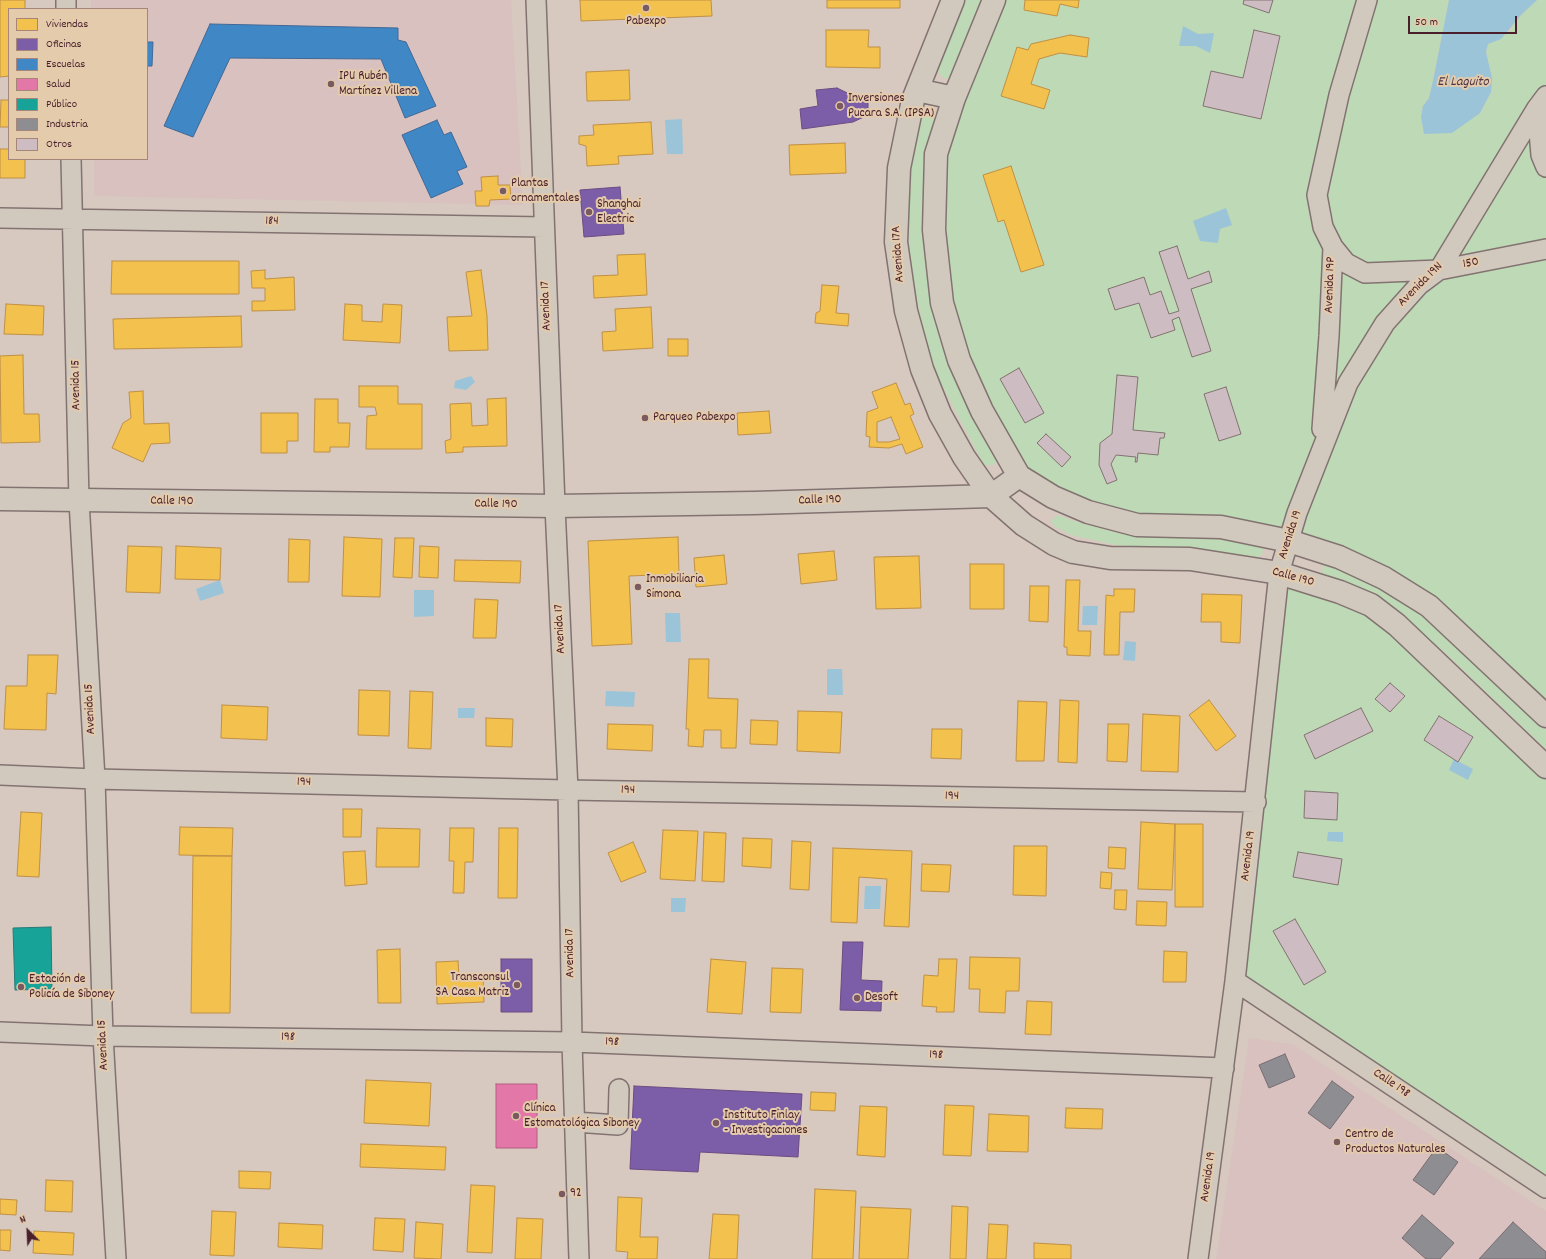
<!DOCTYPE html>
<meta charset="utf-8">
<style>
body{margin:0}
#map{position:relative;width:1546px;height:1259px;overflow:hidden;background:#d7c9c0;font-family:Dekko,sans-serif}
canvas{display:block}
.legend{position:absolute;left:8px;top:8px;width:140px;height:152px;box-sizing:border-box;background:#e3cbac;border:1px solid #a68678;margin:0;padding:5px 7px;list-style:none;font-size:12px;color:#4a1f2b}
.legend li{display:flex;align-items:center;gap:8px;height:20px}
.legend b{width:20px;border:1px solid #a68678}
.north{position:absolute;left:8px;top:1211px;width:40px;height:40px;-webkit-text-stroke:3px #e3cbac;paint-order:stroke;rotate:336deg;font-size:11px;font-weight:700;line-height:16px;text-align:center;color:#4a1f2b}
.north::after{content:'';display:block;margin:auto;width:14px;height:18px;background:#4a1f2b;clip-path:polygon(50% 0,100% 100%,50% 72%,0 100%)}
.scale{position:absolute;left:1408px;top:16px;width:109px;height:18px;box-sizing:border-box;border:2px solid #4a1f2b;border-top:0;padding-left:5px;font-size:12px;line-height:14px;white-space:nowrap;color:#4a1f2b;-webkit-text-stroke:3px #e3cbac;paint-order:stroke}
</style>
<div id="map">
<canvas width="1546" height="1259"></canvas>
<ul class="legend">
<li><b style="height:11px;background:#f2c14e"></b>Viviendas</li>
<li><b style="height:11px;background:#7b5ea7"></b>Oficinas</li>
<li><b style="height:11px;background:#3f88c5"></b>Escuelas</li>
<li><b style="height:11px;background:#e377a8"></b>Salud</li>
<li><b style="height:11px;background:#17a398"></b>Público</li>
<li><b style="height:11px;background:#8d8d92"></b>Industria</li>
<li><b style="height:11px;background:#cdbdc2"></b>Otros</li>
</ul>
<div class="north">N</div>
<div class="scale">50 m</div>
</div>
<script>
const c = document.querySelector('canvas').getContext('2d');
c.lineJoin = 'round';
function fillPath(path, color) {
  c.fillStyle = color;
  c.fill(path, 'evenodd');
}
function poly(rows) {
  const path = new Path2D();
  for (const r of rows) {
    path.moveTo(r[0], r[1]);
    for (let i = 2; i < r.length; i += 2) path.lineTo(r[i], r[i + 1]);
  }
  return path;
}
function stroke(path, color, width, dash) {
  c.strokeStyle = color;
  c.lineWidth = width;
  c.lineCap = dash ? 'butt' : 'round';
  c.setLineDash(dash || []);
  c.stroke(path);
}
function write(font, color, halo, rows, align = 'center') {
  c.font = font + ' Dekko,sans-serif';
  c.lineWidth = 4;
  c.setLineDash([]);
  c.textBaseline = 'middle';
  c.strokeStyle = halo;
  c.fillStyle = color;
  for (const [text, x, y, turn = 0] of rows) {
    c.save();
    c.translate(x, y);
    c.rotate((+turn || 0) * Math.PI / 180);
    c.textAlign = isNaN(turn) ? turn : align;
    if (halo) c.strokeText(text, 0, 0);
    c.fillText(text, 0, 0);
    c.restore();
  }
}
fillPath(poly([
 [91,0,511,0,523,205,94,196,94,159,147,159,147,9,91,9],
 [1249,1038,1292,1044,1546,1211,1546,1259,1216,1259]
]), '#d8c1be');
fillPath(poly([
 [965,0,982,0,957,72,949,78,944,78,938,72,939,61],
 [994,0,1449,0,1434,76,1429,98,1423,106,1421,117,1425,134,1480,113,1491,92,1492,78,1486,52,1488,44,1509,32,1521,15,1536,0,1546,0,1546,716,1429,606,1289,541,1137,525,1019,476,982,411,934,230,954,98],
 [932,110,937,115,925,230,997,461,993,465,984,465,931,364,910,266,909,189,918,121,923,112],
 [1058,515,1074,521,1121,534,1249,541,1258,545,1263,550,1262,555,1256,557,1189,550,1116,545,1071,535,1054,526,1051,521],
 [1330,564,1401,597,1451,638,1546,730,1546,749,1441,649,1394,611,1324,577,1322,571,1323,567],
 [1279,573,1371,605,1546,767,1546,1188,1235,981]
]), '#bed9b5');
fillPath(poly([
 [1449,0,1537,0,1521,15,1501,39,1488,44,1486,52,1492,78,1491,92,1480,113,1452,133,1424,134,1421,117,1423,106,1429,98,1434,76],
 [1183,26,1198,34,1214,33,1210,53,1196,46,1179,46],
 [682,119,683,154,667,154,665,120],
 [1226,208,1232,225,1220,229,1218,243,1200,241,1193,221],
 [471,376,475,382,466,390,454,388,455,381],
 [220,580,224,593,200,601,196,589],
 [414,590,434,590,434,616,414,617],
 [1083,606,1098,606,1097,625,1082,625],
 [665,613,680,613,681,642,666,642],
 [1125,641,1136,642,1135,661,1123,660],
 [827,669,842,669,843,695,827,695],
 [606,691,635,692,634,707,605,706],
 [458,708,475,708,474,718,458,718],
 [1454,759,1473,769,1468,780,1449,770],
 [1328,832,1343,832,1343,842,1327,841],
 [865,886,881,886,880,909,864,909],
 [671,898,686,898,685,912,671,912]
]), '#9cc4d8');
const homes = poly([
 [0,0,25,0,25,9,9,9,9,76,0,77,0,0],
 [580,0,711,0,712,16,581,21,580,0],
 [827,0,900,0,900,8,827,8,827,0],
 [1025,0,1079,0,1078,8,1060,4,1057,16,1024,10,1025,0],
 [826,30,869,30,868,47,880,47,880,68,826,67,826,30],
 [1070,35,1089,38,1087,57,1060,53,1039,59,1031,84,1050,90,1044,109,1001,96,1017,47,1028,50,1031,44,1070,35],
 [629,70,630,100,587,101,586,72,629,70],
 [1,100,9,100,9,127,0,127,1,100],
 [651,122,653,154,618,156,619,164,587,166,586,146,579,144,579,136,594,135,593,125,651,122],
 [845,143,846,173,790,175,789,145,845,143],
 [0,149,9,149,9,159,25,159,25,178,0,178,0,149],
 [1011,166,1044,265,1021,272,1004,220,998,222,983,175,1011,166],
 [498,176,498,185,510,185,511,199,490,200,489,206,476,206,475,191,482,191,481,177,498,176],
 [645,254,647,295,594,298,593,276,618,275,617,255,645,254],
 [112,261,239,261,239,294,111,294,112,261],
 [265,270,265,279,294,277,295,310,252,311,252,301,265,301,265,288,252,288,251,271,265,270],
 [481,270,487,316,488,350,449,351,447,317,472,316,466,272,481,270],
 [822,285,839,286,836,313,849,314,848,326,815,323,816,313,820,311,822,285],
 [6,304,44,306,43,335,4,334,6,304],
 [345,304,362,305,362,321,382,322,383,304,402,305,400,343,343,340,345,304],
 [651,307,653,348,603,351,602,332,616,331,615,309,651,307],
 [241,316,242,347,114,349,113,319,241,316],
 [668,339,688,339,688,356,668,356,668,339],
 [23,355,24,414,39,414,40,442,1,443,0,356,23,355],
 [896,383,905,405,910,403,914,414,910,416,923,447,906,454,902,444,889,448,869,447,870,437,866,436,867,412,878,408,872,392,896,383],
 [891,417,900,439,889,442,877,442,877,422,891,417],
 [359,386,398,386,398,404,422,404,422,449,366,449,367,416,377,415,375,407,359,407,359,386],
 [143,391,144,424,169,423,170,443,151,444,143,462,112,448,123,423,131,418,129,392,143,391],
 [506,398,507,446,463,447,463,452,446,453,445,441,451,439,450,404,471,403,472,426,488,425,487,399,506,398],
 [315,399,338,399,338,423,350,423,349,447,330,447,330,452,314,452,315,399],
 [769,411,771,433,738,435,737,413,769,411],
 [261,413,298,413,298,441,287,441,287,453,261,453,261,413],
 [344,537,382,539,380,597,342,596,344,537],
 [678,537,679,574,629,576,632,644,592,646,588,541,678,537],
 [395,538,414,538,412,578,393,577,395,538],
 [289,539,310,540,309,582,288,582,289,539],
 [128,546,162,547,160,593,126,592,128,546],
 [176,546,221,548,220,580,175,579,176,546],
 [420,546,439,547,438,578,419,577,420,546],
 [834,551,837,580,801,584,798,554,834,551],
 [724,555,727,584,696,587,694,558,724,555],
 [919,556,921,608,876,609,874,557,919,556],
 [455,560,521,561,520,583,454,581,455,560],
 [970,564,1004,564,1004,609,970,609,970,564],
 [1066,580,1080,580,1078,631,1091,631,1090,656,1067,655,1067,647,1064,647,1066,580],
 [1030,586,1049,586,1048,622,1029,621,1030,586],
 [1114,589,1135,589,1134,612,1120,612,1119,655,1104,655,1106,595,1114,596,1114,589],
 [1202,594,1242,595,1240,643,1221,642,1221,622,1201,622,1202,594],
 [475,599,498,600,496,638,473,638,475,599],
 [28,655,58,655,56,694,47,693,46,730,4,729,6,686,27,686,28,655],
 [689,659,709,659,708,698,738,699,736,748,721,748,721,730,704,730,703,747,688,746,689,729,686,729,689,659],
 [359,690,390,691,389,736,358,735,359,690],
 [410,691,433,692,431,749,408,748,410,691],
 [1060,700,1079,701,1077,763,1058,762,1060,700],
 [1209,700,1236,736,1216,751,1189,715,1209,700],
 [1018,701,1047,702,1044,761,1016,761,1018,701],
 [222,705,268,707,267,740,221,738,222,705],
 [798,711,842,712,840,753,797,751,798,711],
 [1143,714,1180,716,1178,772,1141,771,1143,714],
 [486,718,513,719,512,747,486,746,486,718],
 [751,720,778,721,777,745,750,744,751,720],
 [608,724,653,725,652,751,607,749,608,724],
 [1108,724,1129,724,1127,762,1107,761,1108,724],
 [932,729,962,729,961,759,931,758,932,729],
 [343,809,362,809,361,837,343,837,343,809],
 [21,812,42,813,39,877,17,876,21,812],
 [1141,822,1175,824,1172,890,1138,889,1141,822],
 [1175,824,1203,824,1203,907,1175,907,1175,824],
 [180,827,233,828,232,856,179,855,180,827],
 [377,828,420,829,419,867,376,867,377,828],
 [450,828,474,828,473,862,465,862,464,893,453,893,454,861,449,861,450,828],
 [499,828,518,828,517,898,498,898,499,828],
 [663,830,698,831,695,881,660,879,663,830],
 [704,832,726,833,724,882,702,881,704,832],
 [743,838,772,839,771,868,742,866,743,838],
 [792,841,811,842,809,890,790,889,792,841],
 [633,842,646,872,621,882,608,853,633,842],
 [1014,846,1047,846,1046,896,1013,895,1014,846],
 [1109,847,1126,848,1125,869,1108,868,1109,847],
 [833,848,912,851,909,927,884,926,887,879,859,877,857,923,831,922,833,848],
 [365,851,367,884,345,886,343,852,365,851],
 [193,856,232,856,230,1013,191,1013,193,856],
 [922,864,951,865,949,892,921,891,922,864],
 [1101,872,1112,873,1111,889,1100,888,1101,872],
 [1115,890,1127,890,1126,910,1114,909,1115,890],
 [1137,901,1167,902,1166,926,1136,925,1137,901],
 [400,949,401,1003,378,1003,377,950,400,949],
 [1164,951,1187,952,1186,982,1163,982,1164,951],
 [970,957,1020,958,1019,991,1006,991,1005,1013,979,1012,980,989,969,989,970,957],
 [711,959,746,962,742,1014,707,1012,711,959],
 [939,959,957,959,954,1012,936,1012,937,1007,922,1006,924,975,938,976,939,959],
 [458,961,459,977,483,976,484,1002,437,1004,436,962,458,961],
 [772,968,803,969,801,1013,770,1012,772,968],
 [1027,1001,1052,1002,1051,1035,1025,1034,1027,1001],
 [366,1080,431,1083,429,1126,364,1123,366,1080],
 [811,1092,836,1093,835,1111,810,1110,811,1092],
 [945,1105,974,1106,971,1156,943,1155,945,1105],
 [860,1106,887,1107,885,1157,857,1155,860,1106],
 [1066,1108,1103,1109,1102,1129,1065,1128,1066,1108],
 [989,1114,1029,1116,1028,1152,987,1151,989,1114],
 [361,1144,446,1147,445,1170,360,1167,361,1144],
 [239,1171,271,1172,270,1189,239,1188,239,1171],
 [46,1180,73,1181,72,1212,45,1211,46,1180],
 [471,1185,495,1186,492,1253,467,1252,471,1185],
 [815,1189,856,1191,853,1259,812,1259,815,1189],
 [618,1197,642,1198,640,1237,658,1237,657,1259,627,1259,628,1252,616,1251,618,1197],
 [0,1199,17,1200,16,1215,0,1214,0,1199],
 [952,1206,968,1207,966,1259,950,1259,952,1206],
 [861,1207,911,1209,908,1259,859,1259,861,1207],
 [212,1211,236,1212,234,1256,210,1255,212,1211],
 [713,1214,739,1215,737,1259,709,1259,713,1214],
 [375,1218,405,1219,403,1252,373,1250,375,1218],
 [517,1218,543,1219,541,1259,515,1259,517,1218],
 [416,1222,443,1224,441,1259,414,1258,416,1222],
 [279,1223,323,1225,322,1249,278,1247,279,1223],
 [989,1224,1008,1225,1006,1259,987,1259,989,1224],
 [0,1230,11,1230,10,1251,0,1250,0,1230],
 [34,1231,74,1233,73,1255,33,1253,34,1231],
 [1034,1243,1071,1245,1071,1259,1034,1259,1034,1243]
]);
fillPath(homes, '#f2c14e');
stroke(homes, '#c09044', 1);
const offices = poly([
 [837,88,868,103,868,115,853,122,802,129,800,109,818,106,816,90,837,88],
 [620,187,624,234,584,237,580,190,620,187],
 [843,942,863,942,861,980,882,981,881,1011,840,1010,843,942],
 [501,959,532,959,532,1012,501,1012,501,959],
 [634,1086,802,1094,798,1157,700,1152,698,1172,630,1169,634,1086]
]);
fillPath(offices, '#7b5ea7');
stroke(offices, '#6c4b82', 1);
const schools = poly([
 [210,24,398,28,398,40,406,42,436,106,405,118,381,59,230,58,193,137,164,126,210,24],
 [147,42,153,42,152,66,147,66,147,42],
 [437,120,444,135,451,132,467,167,457,171,463,184,431,198,402,135,437,120]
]);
fillPath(schools, '#3f88c5');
stroke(schools, '#426897', 1);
const health = poly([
 [496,1084,537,1084,537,1148,496,1148,496,1084]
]);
fillPath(health, '#e377a8');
stroke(health, '#b55d82', 1);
const public = poly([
 [51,927,52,989,15,990,13,928,51,927]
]);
fillPath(public, '#17a398');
stroke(public, '#267b77', 1);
const industry = poly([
 [1285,1054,1295,1077,1269,1088,1259,1065,1285,1054],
 [1332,1081,1354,1097,1330,1129,1308,1113,1332,1081],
 [1437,1147,1458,1162,1434,1195,1413,1180,1437,1147],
 [1422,1215,1454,1243,1440,1259,1426,1259,1402,1238,1422,1215],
 [1513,1222,1546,1252,1546,1259,1479,1259,1513,1222]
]);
fillPath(industry, '#8d8d92');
stroke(industry, '#796c73', 1);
const building = poly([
 [1244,0,1273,0,1269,13,1243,4,1244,0],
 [1254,30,1280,36,1261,119,1203,106,1211,71,1243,78,1254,30],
 [1177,246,1188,279,1209,271,1212,282,1191,289,1211,351,1192,357,1179,317,1172,320,1175,330,1151,338,1139,303,1115,310,1108,289,1144,277,1150,295,1161,291,1169,314,1179,311,1159,252,1177,246],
 [1019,368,1044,413,1025,423,1000,379,1019,368],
 [1117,375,1138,377,1133,430,1165,433,1164,438,1160,438,1158,455,1138,453,1137,462,1135,462,1136,457,1116,455,1111,464,1117,480,1107,484,1099,465,1100,443,1112,434,1117,375],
 [1226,387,1241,434,1219,441,1204,394,1226,387],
 [1046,434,1071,457,1062,467,1037,443,1046,434],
 [1390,683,1405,696,1390,712,1375,699,1390,683],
 [1361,708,1373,731,1315,759,1304,735,1361,708],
 [1439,716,1473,737,1458,762,1424,740,1439,716],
 [1305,791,1338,793,1337,820,1304,818,1305,791],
 [1298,852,1342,859,1338,885,1293,877,1298,852],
 [1295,919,1326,972,1304,985,1273,931,1295,919]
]);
fillPath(building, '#cdbdc2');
stroke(building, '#827371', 1);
const minor = poly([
 [66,0,66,9],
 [536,0,555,506,568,790,572,1042,579,1259],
 [1537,108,1541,155,1546,167],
 [71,159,79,501,95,779,103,1036,116,1259],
 [0,218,544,227],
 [1333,247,1346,263,1365,273,1439,270,1546,249],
 [1322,429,1329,336,1333,247,1323,227,1317,195,1339,95,1367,0],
 [0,775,95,779,568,790,1256,802],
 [1235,981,1546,1188],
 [0,1032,103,1036,572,1042,1224,1068],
 [575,1122,618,1125,619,1089],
 [1198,1259,1235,981,1279,573,1297,513,1348,383,1385,323,1419,285,1439,270,1537,108,1546,96]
]);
const major = poly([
 [953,0,913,100,899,168,896,242,906,311,922,369,940,414,964,457,991,496,1024,525,1054,544,1073,552,1110,558,1190,559,1279,573,1340,592,1371,605,1397,625,1546,767],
 [994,0,954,98,936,154,934,230,942,303,959,360,982,411,1019,476,1053,497,1088,512,1137,525,1221,527,1289,541,1339,557,1384,578,1429,606,1546,716],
 [917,90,954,98],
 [0,499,555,506,754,503,991,496,1019,476]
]);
stroke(minor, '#827371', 22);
stroke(major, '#827371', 25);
stroke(minor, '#d2c9be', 19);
stroke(major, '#d2c9be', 22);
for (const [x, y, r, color] of [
 [646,8,4,"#7b5a5f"],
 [331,84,4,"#7b5a5f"],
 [840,106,4,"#7b5a5f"],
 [503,191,4,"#7b5a5f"],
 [589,212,4,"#7b5a5f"],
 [645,418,4,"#7b5a5f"],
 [638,587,4,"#7b5a5f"],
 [517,985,4,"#7b5a5f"],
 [21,987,4,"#7b5a5f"],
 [857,998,4,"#7b5a5f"],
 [516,1116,4,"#7b5a5f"],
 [716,1123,4,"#7b5a5f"],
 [1337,1142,4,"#7b5a5f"],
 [562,1194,4,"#7b5a5f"]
]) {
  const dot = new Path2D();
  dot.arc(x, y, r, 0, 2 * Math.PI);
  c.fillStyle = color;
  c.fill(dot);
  stroke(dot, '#e3cbac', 1.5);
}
write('13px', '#4a1f2b', '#e3cbac', [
 ["Pabexpo",646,22,"center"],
 ["IPU Rubén",339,77],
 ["Martínez Villena",339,92],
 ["Inversiones",848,99],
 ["Pucara S.A. (IPSA)",848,114],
 ["Plantas",511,184],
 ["ornamentales",511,199],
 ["Shanghai",597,205],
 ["Electric",597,220],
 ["Parqueo Pabexpo",653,418],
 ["Inmobiliaria",646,580],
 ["Simona",646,595],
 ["Transconsul",509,978,"right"],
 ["SA Casa Matriz",509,993,"right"],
 ["Estación de",29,980],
 ["Policía de Siboney",29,995],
 ["Desoft",865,998],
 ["Clínica",524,1109],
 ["Estomatológica Siboney",524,1124],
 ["Instituto Finlay",724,1116],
 ["- Investigaciones",724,1131],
 ["Centro de",1345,1135],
 ["Productos Naturales",1345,1150],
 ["92",570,1194]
], 'left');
write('13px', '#4a1f2b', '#e3cbac', [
 ["184",272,222,1],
 ["Avenida 17A",899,254,-94],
 ["150",1471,264,-11],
 ["Avenida 19P",1331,285,-88],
 ["Avenida 19N",1421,285,-45],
 ["Avenida 17",547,306,-92],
 ["Avenida 15",77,385,-91],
 ["Calle 190",820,501,-2],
 ["Calle 190",172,502,1],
 ["Calle 190",496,505,1],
 ["Avenida 19",1291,535,-72],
 ["Calle 190",1293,578,15],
 ["Avenida 17",561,629,-93],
 ["Avenida 15",91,709,-93],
 ["194",304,783,1],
 ["194",628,791,1],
 ["194",952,797,1],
 ["Avenida 19",1249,856,-83],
 ["Avenida 17",571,953,-91],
 ["198",288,1038,1],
 ["198",612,1043,2],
 ["Avenida 15",104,1045,-93],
 ["198",936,1056,2],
 ["Calle 198",1391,1084,34],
 ["Avenida 19",1209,1177,-82]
]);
write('italic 14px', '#523747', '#e3cbac', [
 ["El Laguito",1463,83]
]);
</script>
